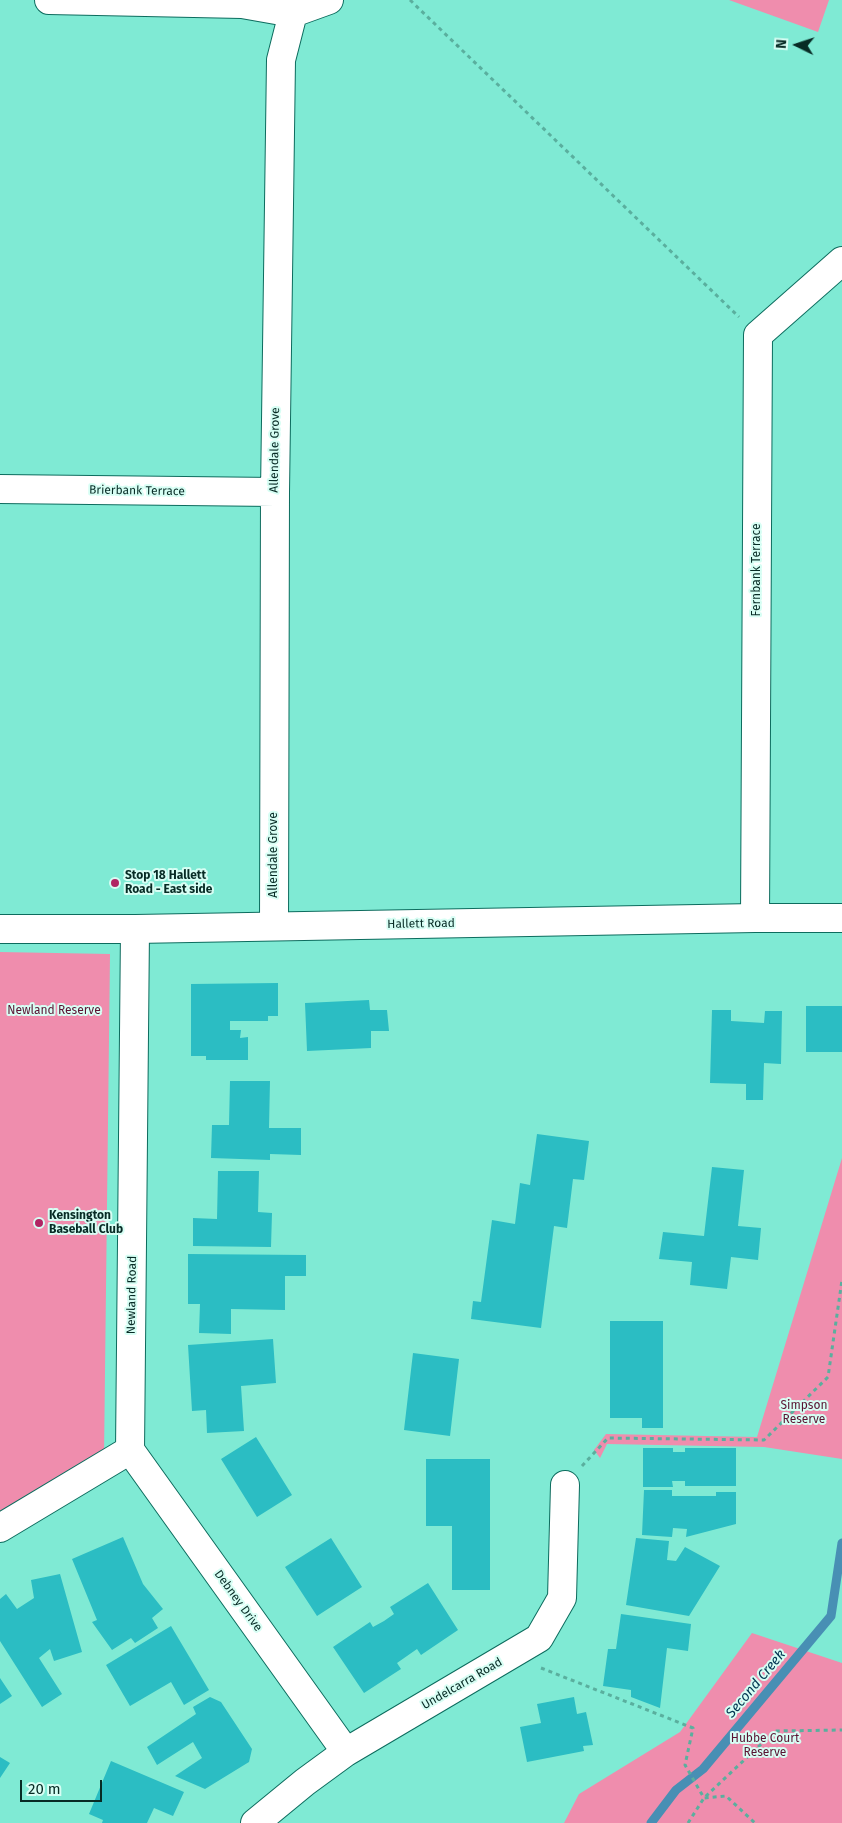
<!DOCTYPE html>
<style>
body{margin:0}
#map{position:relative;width:842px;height:1823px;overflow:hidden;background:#7fead4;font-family:"Fira Sans",sans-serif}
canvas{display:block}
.north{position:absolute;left:772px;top:20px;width:50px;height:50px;-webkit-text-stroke:4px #d7fef4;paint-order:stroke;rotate:274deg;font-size:14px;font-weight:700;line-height:20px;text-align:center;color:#072b25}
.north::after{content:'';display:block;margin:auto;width:18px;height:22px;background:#072b25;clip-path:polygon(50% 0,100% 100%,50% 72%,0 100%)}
.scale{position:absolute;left:20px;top:1780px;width:82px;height:22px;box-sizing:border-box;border:2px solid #072b25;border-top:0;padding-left:6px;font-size:15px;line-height:18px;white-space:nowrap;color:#072b25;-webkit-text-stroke:4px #d7fef4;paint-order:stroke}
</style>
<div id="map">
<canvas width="842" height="1823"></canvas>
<div class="north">N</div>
<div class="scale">20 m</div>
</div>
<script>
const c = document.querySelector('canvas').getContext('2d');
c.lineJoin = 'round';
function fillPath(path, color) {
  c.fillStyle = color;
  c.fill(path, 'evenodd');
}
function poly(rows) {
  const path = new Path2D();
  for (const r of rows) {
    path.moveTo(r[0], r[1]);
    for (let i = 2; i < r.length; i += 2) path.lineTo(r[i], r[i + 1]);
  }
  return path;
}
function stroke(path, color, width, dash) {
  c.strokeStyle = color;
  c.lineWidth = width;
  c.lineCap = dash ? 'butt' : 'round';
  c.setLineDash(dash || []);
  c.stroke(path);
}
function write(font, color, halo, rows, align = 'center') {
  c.font = font + ' "Fira Sans",sans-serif';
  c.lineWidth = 4;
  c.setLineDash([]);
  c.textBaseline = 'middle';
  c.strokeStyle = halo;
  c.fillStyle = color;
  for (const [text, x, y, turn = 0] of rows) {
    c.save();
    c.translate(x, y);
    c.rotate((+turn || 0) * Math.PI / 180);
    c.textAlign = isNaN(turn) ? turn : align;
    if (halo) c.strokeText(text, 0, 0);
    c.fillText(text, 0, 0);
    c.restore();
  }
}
fillPath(poly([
 [729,0,829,0,818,32],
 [0,952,110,954,104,1456,0,1515],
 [842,1158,842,1459,764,1447,607,1444,600,1458,594,1450,606,1434,757,1437],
 [752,1633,842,1663,842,1823,564,1823,579,1794,680,1732]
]), '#ef8dad');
stroke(poly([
 [651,1823,676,1790,703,1769,831,1616,842,1543]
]), '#488fb4', 9);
fillPath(poly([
 [278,983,278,1016,268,1016,268,1021,230,1021,230,1030,241,1030,240,1038,248,1037,248,1060,206,1060,206,1056,191,1056,191,984],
 [369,1000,370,1010,387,1010,389,1031,371,1031,371,1048,307,1051,305,1003],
 [806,1006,842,1006,842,1052,806,1052],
 [712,1010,731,1010,731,1021,748,1022,764,1023,765,1011,782,1011,781,1064,764,1063,763,1100,746,1100,746,1084,710,1083],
 [230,1081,270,1081,269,1128,301,1128,301,1155,270,1154,270,1160,211,1158,212,1125,229,1125],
 [537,1134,589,1141,584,1180,573,1179,567,1228,554,1226,541,1328,471,1319,473,1301,481,1302,492,1220,515,1224,520,1183,530,1185],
 [712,1167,744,1170,738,1226,761,1228,758,1260,731,1257,727,1289,690,1285,692,1262,659,1259,663,1232,704,1236],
 [218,1171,259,1171,258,1212,272,1213,271,1247,193,1246,193,1218,217,1219],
 [188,1254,306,1255,306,1276,285,1276,285,1310,231,1309,231,1334,199,1333,200,1304,188,1304],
 [610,1321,663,1321,663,1428,642,1428,642,1418,610,1418],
 [273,1339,276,1383,241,1386,244,1431,207,1433,206,1410,192,1411,188,1345],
 [413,1353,459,1359,450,1436,404,1430],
 [256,1437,292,1495,257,1517,221,1459],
 [643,1448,673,1448,673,1452,685,1452,685,1448,736,1448,736,1486,685,1486,685,1481,672,1481,673,1487,643,1487],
 [426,1459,490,1459,490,1590,452,1590,452,1526,426,1526],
 [644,1490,672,1490,672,1496,716,1496,716,1492,736,1492,736,1524,686,1537,687,1529,673,1528,672,1537,642,1535],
 [123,1537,143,1584,163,1609,152,1618,158,1628,135,1643,131,1638,112,1650,92,1622,97,1620,72,1559],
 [331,1538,362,1587,317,1616,285,1567],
 [636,1538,669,1541,667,1560,676,1561,685,1547,720,1566,689,1616,626,1605],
 [60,1574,82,1652,54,1661,50,1649,39,1658,62,1694,42,1707,0,1641,0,1599,6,1594,17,1609,34,1598,31,1580],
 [428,1583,458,1630,421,1655,417,1649,397,1663,401,1669,364,1693,333,1647,370,1622,373,1627,384,1621,394,1614,390,1607],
 [621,1614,691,1624,688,1651,667,1648,660,1708,631,1697,631,1690,603,1686,608,1649,616,1649],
 [171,1626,209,1690,184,1705,171,1682,130,1706,106,1665],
 [0,1678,12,1696,0,1704],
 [210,1697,221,1702,252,1749,249,1762,205,1789,175,1776,202,1758,193,1742,157,1765,147,1747,196,1714,193,1707],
 [574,1697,577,1714,586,1712,593,1745,583,1746,584,1751,527,1762,520,1727,541,1723,537,1704],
 [0,1757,10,1763,0,1778],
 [111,1761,184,1792,173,1816,154,1808,147,1823,102,1823,103,1820,89,1814]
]), '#2bbdc3');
const minor = poly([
 [49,0,242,4,293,13],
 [0,489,275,492],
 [755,918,758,335,842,261],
 [274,926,275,492,281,60,293,13,329,0],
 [130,1450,346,1752],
 [0,1528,130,1450,135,929],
 [255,1823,305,1782,346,1752,539,1638,562,1598,565,1485]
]);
const major = poly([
 [0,929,135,929,755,918,842,918]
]);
stroke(minor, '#0d6c5e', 30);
stroke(major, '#0d6c5e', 30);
stroke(poly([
 [410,0,739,317],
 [582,1466,608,1438,764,1440,828,1377,842,1280],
 [541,1668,693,1728,685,1765,704,1798,726,1796,755,1823],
 [688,1823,704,1798,775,1731,842,1730]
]), '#5aaf9e', 3, [4, 4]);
stroke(minor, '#fff', 28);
stroke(major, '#fff', 28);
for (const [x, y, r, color] of [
 [115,883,5,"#b02563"],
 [39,1223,5,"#b02563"]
]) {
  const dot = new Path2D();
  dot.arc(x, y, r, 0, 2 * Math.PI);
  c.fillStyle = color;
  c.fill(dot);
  stroke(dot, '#d7fef4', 2);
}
write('12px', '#072b25', '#d7fef4', [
 ["Allendale Grove",275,450,-89],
 ["Brierbank Terrace",137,491,1],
 ["Fernbank Terrace",757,570,-90],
 ["Allendale Grove",274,855,-90],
 ["Hallett Road",421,924,-1],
 ["Newland Road",132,1295,-89],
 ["Debney Drive",238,1601,54],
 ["Undelcarra Road",462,1684,-30]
]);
write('bold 12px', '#072b25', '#d7fef4', [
 ["Stop 18 Hallett",125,876],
 ["Road - East side",125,890],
 ["Kensington",49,1216],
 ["Baseball Club",49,1230]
], 'left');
write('12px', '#591331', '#d7fef4', [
 ["Newland Reserve",54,1011],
 ["Simpson",804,1406],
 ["Reserve",804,1420],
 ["Hubbe Court",765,1739],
 ["Reserve",765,1753]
]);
write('italic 14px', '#023651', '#d7fef4', [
 ["Second Creek",756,1684,-50]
]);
</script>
